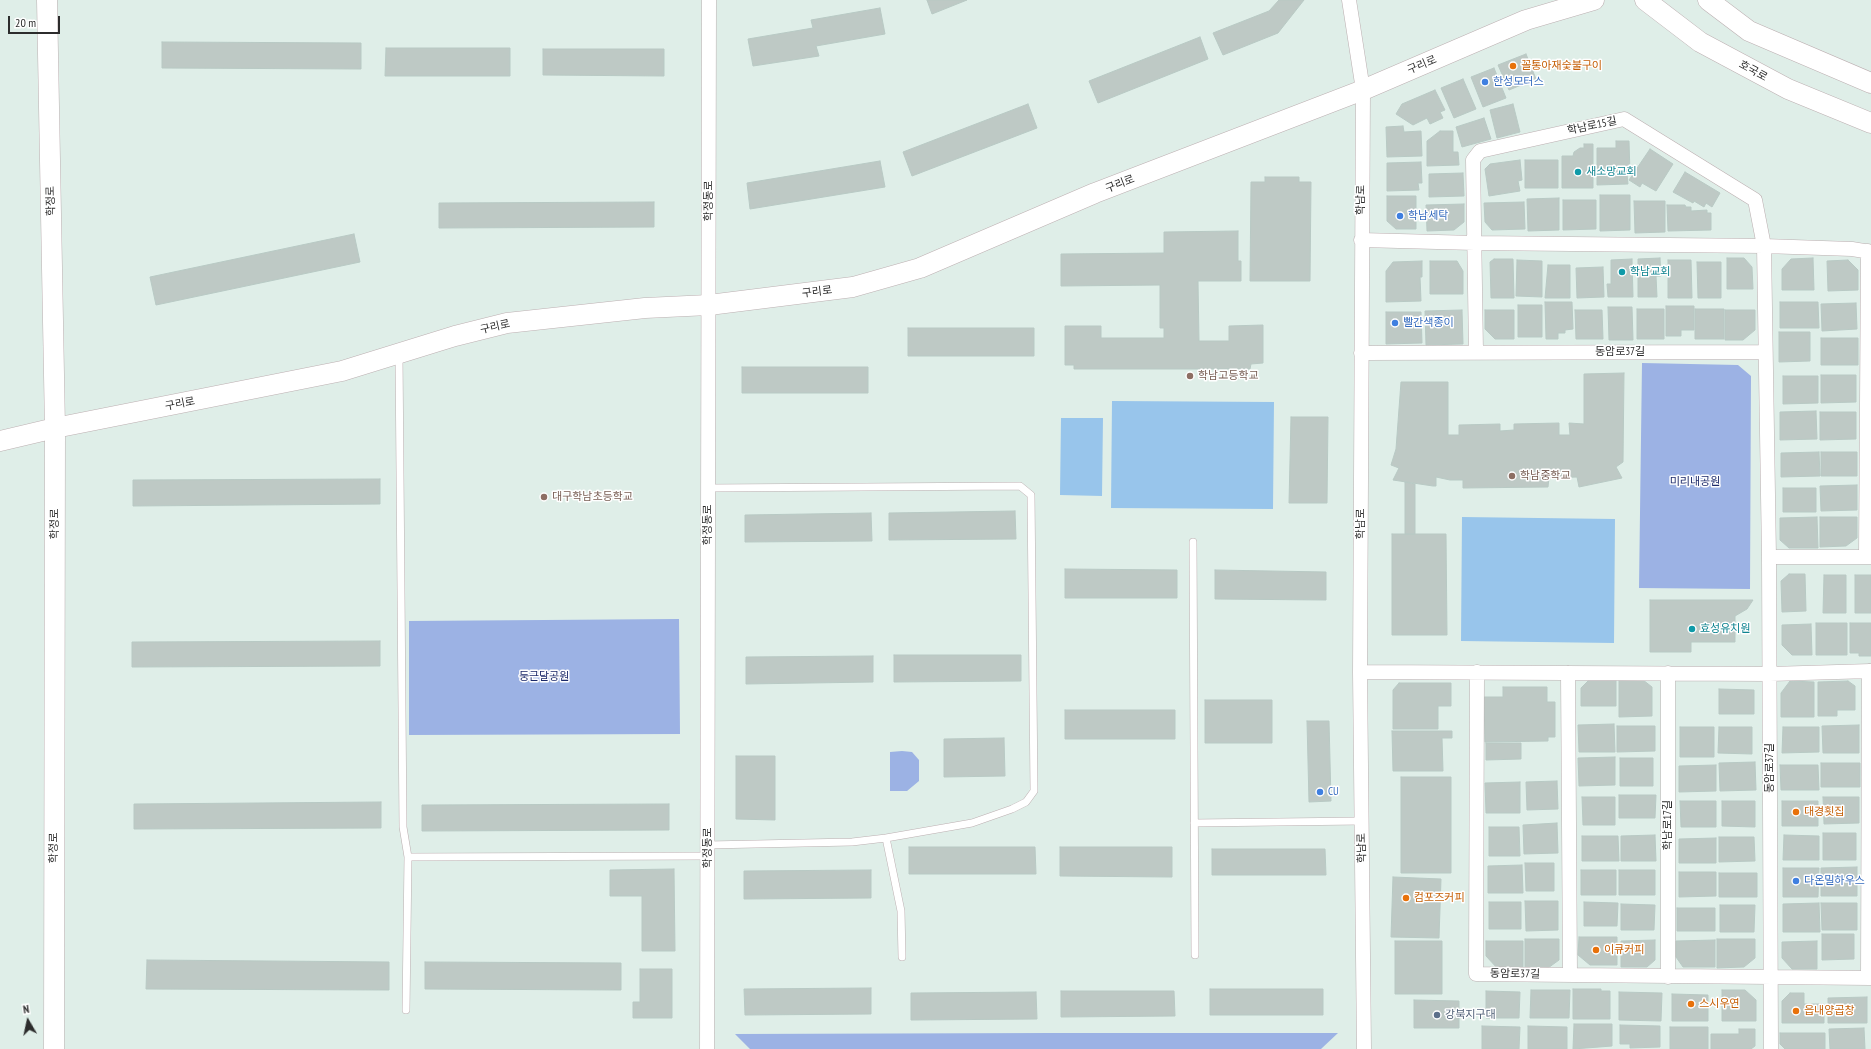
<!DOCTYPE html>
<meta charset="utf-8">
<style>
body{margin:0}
#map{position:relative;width:1871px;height:1049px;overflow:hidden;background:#dfeee8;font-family:"PT Sans Narrow",sans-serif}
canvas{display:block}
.north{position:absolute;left:8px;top:1001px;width:40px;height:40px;-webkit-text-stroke:3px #fff;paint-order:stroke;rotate:351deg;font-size:11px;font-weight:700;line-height:16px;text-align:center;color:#2c2c2c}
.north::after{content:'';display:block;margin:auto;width:14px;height:18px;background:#2c2c2c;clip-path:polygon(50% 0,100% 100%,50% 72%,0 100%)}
.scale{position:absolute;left:8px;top:16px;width:52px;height:18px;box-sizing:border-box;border:2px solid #2c2c2c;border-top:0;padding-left:5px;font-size:12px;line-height:14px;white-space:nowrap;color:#2c2c2c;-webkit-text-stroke:3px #fff;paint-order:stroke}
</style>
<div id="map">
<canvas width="1871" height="1049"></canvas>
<div class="north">N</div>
<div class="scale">20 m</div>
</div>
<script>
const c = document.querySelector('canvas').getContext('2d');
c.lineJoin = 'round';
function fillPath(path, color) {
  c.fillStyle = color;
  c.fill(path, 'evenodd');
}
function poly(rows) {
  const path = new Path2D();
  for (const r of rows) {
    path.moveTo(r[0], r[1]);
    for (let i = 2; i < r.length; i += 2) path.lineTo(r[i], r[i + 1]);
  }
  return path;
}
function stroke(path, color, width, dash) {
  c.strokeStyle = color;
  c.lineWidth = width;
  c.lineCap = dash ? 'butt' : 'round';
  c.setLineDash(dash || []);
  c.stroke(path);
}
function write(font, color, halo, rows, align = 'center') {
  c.font = font + ' "PT Sans Narrow","Noto Sans KR",sans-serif';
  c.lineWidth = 3;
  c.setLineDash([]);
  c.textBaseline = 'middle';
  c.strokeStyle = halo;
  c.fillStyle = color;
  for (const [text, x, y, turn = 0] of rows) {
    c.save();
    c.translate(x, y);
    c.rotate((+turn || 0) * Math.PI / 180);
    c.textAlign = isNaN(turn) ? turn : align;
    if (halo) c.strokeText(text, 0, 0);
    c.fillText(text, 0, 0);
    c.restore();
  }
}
fillPath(poly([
 [1642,363,1738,365,1751,376,1750,589,1639,588],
 [679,619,680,734,409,735,409,621],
 [902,751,912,752,919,760,919,781,907,791,890,791,890,752],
 [1047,1033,1338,1033,1321,1049,750,1049,735,1034]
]), '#9cb2e4');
fillPath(poly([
 [1112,401,1274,402,1273,509,1111,508],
 [1061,418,1103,418,1102,496,1060,495],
 [1462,517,1615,519,1614,643,1461,641]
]), '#98c5eb');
const building = poly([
 [927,0,967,0,932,14,927,0],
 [1279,0,1304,0,1278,33,1223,55,1213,33,1269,11,1279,0],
 [880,8,885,34,816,46,819,56,753,66,748,39,813,28,811,20,880,8],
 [1200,37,1208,59,1098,103,1089,81,1200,37],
 [162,42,361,43,361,69,162,68,162,42],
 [386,48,510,48,510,76,385,76,386,48],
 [543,49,664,49,664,76,543,75,543,49],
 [1526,54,1536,79,1509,90,1498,65,1526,54],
 [1494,68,1506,98,1483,107,1471,77,1494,68],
 [1463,79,1476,109,1454,118,1441,88,1463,79],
 [1435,90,1445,110,1440,112,1443,118,1430,124,1427,118,1413,125,1396,114,1402,104,1435,90],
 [1028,104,1037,128,912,176,903,152,1028,104],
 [1513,104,1520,132,1497,138,1490,110,1513,104],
 [1484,118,1491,139,1462,147,1456,127,1484,118],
 [1403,126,1404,132,1421,131,1422,156,1387,157,1386,127,1403,126],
 [1440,131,1453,131,1453,152,1458,152,1459,165,1427,166,1427,141,1440,131],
 [1616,141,1629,141,1630,174,1627,174,1628,184,1597,185,1597,148,1616,148,1616,141],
 [1584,144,1593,144,1593,188,1562,188,1562,156,1573,156,1574,152,1580,148,1584,148,1584,144],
 [1650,149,1673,164,1656,191,1642,183,1640,187,1629,180,1650,149],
 [1520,160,1522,180,1518,181,1520,191,1489,196,1485,169,1490,164,1520,160],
 [1525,160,1558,160,1558,188,1525,188,1525,160],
 [880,161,885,187,750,209,747,183,880,161],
 [1421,162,1422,183,1418,183,1419,190,1387,191,1387,163,1421,162],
 [1685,172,1720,193,1712,207,1706,203,1704,207,1694,201,1693,203,1673,192,1685,172],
 [1463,173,1464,196,1429,197,1429,174,1463,173],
 [1265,177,1299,177,1299,182,1311,182,1310,281,1250,281,1251,182,1265,182,1265,177],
 [1600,195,1630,195,1630,230,1600,231,1600,195],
 [1387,196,1416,196,1416,229,1396,229,1387,221,1387,196],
 [1559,198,1559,230,1528,231,1527,199,1559,198],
 [1563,200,1596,200,1596,229,1563,230,1563,200],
 [1634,201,1665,201,1665,232,1635,233,1634,201],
 [654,202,654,227,439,228,439,203,654,202],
 [1524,202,1525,229,1492,230,1485,222,1484,203,1524,202],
 [1464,204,1464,222,1454,230,1427,231,1426,205,1464,204],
 [1667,205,1685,205,1686,207,1691,207,1691,211,1707,210,1707,213,1711,213,1711,230,1668,231,1667,205],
 [1238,231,1238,261,1241,261,1241,281,1198,281,1199,341,1229,341,1229,326,1263,325,1263,363,1251,364,1250,369,1074,369,1074,365,1065,365,1065,326,1101,326,1101,338,1164,338,1164,328,1160,328,1160,285,1061,286,1061,254,1164,253,1164,232,1238,231],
 [354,234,360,262,156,305,150,277,354,234],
 [1660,258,1661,276,1656,276,1657,297,1638,297,1638,259,1660,258],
 [1727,258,1744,258,1752,267,1753,289,1727,289,1727,258],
 [1813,258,1814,290,1782,290,1782,269,1791,259,1813,258],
 [1494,259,1513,259,1514,298,1491,298,1490,262,1494,259],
 [1632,259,1633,297,1608,297,1607,284,1611,284,1611,260,1632,259],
 [1517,260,1542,261,1542,297,1516,296,1517,260],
 [1668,260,1691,260,1692,298,1668,298,1668,260],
 [1848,260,1858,270,1858,290,1828,291,1827,261,1848,260],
 [1422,261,1422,277,1420,277,1421,301,1386,302,1386,271,1393,262,1422,261],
 [1430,261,1457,261,1463,271,1463,294,1430,294,1430,261],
 [1697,262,1721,262,1721,298,1698,298,1697,262],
 [1548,265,1570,265,1570,298,1545,298,1548,265],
 [1603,267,1604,297,1577,298,1576,268,1603,267],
 [1545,302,1572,302,1573,329,1565,330,1565,333,1558,333,1558,339,1546,339,1545,302],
 [1780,302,1818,302,1819,328,1780,328,1780,302],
 [1856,303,1857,329,1822,331,1821,304,1856,303],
 [1518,305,1542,305,1542,337,1518,337,1518,305],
 [1666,306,1694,306,1694,330,1681,330,1681,336,1666,336,1666,306],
 [1608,307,1632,307,1633,340,1609,340,1608,307],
 [1637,309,1664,309,1664,339,1637,339,1637,309],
 [1695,309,1724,309,1724,339,1695,339,1695,309],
 [1462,310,1463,344,1426,345,1425,311,1462,310],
 [1485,310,1514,310,1514,339,1495,339,1485,329,1485,310],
 [1575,310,1602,310,1603,339,1576,339,1575,310],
 [1725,310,1755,310,1755,330,1743,340,1725,340,1725,310],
 [1386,312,1421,312,1422,343,1386,344,1386,312],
 [908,328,1034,328,1034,356,908,356,908,328],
 [1779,332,1810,332,1810,361,1779,362,1779,332],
 [1821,338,1858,338,1858,365,1821,365,1821,338],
 [742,367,868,367,868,393,742,393,742,367],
 [1624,373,1623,462,1616,467,1622,478,1579,487,1577,477,1549,478,1548,487,1463,488,1463,480,1450,480,1436,477,1436,486,1433,486,1393,480,1399,468,1391,465,1396,449,1401,382,1448,382,1448,435,1459,435,1459,425,1500,424,1500,431,1514,430,1514,424,1559,423,1559,435,1570,435,1569,423,1584,424,1584,374,1624,373],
 [1821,375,1856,375,1856,402,1821,403,1821,375],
 [1783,376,1818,376,1818,403,1783,404,1783,376],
 [1816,411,1817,439,1780,440,1780,412,1816,411],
 [1820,412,1856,412,1856,439,1820,440,1820,412],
 [1291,417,1328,417,1327,503,1289,503,1291,417],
 [1819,452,1820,476,1781,477,1781,453,1819,452],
 [1821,452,1857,452,1857,476,1821,476,1821,452],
 [380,479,380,504,133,506,133,480,380,479],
 [1405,482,1415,484,1415,534,1405,534,1405,482],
 [1857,485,1857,510,1821,511,1820,486,1857,485],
 [1783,488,1816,488,1816,512,1783,512,1783,488],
 [1015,511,1016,539,889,540,889,513,1015,511],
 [871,513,872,541,745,542,745,515,871,513],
 [1817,517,1818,548,1789,548,1780,540,1780,518,1817,517],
 [1820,517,1857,517,1857,538,1846,546,1820,547,1820,517],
 [1392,534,1446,534,1447,635,1392,635,1392,534],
 [1065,569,1177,570,1177,598,1065,598,1065,569],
 [1215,570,1326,572,1326,600,1215,599,1215,570],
 [1789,574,1805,574,1806,611,1782,612,1781,581,1789,574],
 [1824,575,1846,575,1846,613,1823,613,1824,575],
 [1855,575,1871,575,1871,613,1855,613,1855,575],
 [1650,600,1753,600,1747,609,1735,616,1735,642,1691,642,1691,652,1650,652,1650,600],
 [1816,623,1847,623,1847,655,1816,655,1816,623],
 [1850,623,1871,623,1871,656,1859,656,1859,653,1850,653,1850,623],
 [1811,624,1812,655,1792,655,1782,645,1782,625,1811,624],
 [380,641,380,666,132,667,132,642,380,641],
 [894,655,1021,655,1021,681,894,682,894,655],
 [873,656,873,682,746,684,746,657,873,656],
 [1589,680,1616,680,1616,706,1581,706,1581,688,1589,680],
 [1619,680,1643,680,1652,687,1652,716,1619,717,1619,680],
 [1790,681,1814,682,1814,717,1781,717,1781,693,1790,681],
 [1848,681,1855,686,1855,710,1837,710,1837,716,1818,716,1818,682,1848,681],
 [1399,683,1451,683,1451,706,1438,706,1438,729,1393,729,1393,690,1399,683],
 [1503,687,1547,687,1547,702,1555,702,1555,737,1548,737,1548,741,1485,742,1484,697,1503,697,1503,687],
 [1719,689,1754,690,1754,714,1719,714,1719,689],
 [1205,700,1272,700,1272,743,1205,743,1205,700],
 [1065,710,1175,710,1175,739,1065,739,1065,710],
 [1307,721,1329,721,1331,801,1309,802,1307,721],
 [1614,724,1615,752,1579,752,1578,725,1614,724],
 [1859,725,1859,753,1823,753,1822,726,1859,725],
 [1617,726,1655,726,1655,751,1617,752,1617,726],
 [1680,727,1714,727,1714,757,1680,757,1680,727],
 [1719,727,1752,727,1752,754,1718,753,1719,727],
 [1783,727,1819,727,1819,752,1782,753,1783,727],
 [1392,731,1452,731,1452,738,1442,738,1443,771,1393,771,1392,731],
 [1004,738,1005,776,944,777,944,739,1004,738],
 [1486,743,1521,743,1521,759,1486,760,1486,743],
 [736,756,775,756,775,820,736,819,736,756],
 [1615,757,1615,785,1579,786,1578,758,1615,757],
 [1620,758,1653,758,1653,786,1620,786,1620,758],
 [1755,762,1756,790,1720,791,1719,763,1755,762],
 [1821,763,1860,763,1860,787,1821,787,1821,763],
 [1716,765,1716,791,1679,792,1679,766,1716,765],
 [1780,765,1818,765,1819,790,1781,790,1780,765],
 [1401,777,1451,777,1451,873,1401,873,1401,777],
 [1557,781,1558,809,1527,810,1526,782,1557,781],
 [1520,782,1520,813,1486,813,1485,783,1520,782],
 [1619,795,1656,795,1655,818,1619,818,1619,795],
 [1582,797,1615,797,1615,825,1583,825,1582,797],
 [1823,797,1859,797,1859,823,1824,824,1823,797],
 [1680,801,1716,801,1716,827,1681,827,1680,801],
 [1722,801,1755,801,1755,827,1722,826,1722,801],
 [1782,801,1818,801,1818,826,1782,826,1782,801],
 [381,802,381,828,134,829,134,804,381,802],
 [669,804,669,830,422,831,422,805,669,804],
 [1557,823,1558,853,1524,854,1523,825,1557,823],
 [1489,827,1519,827,1520,856,1489,856,1489,827],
 [1823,833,1856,833,1856,860,1823,860,1823,833],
 [1655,835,1656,861,1621,861,1621,836,1655,835],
 [1784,835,1819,836,1819,860,1783,860,1784,835],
 [1582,836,1618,836,1619,861,1582,861,1582,836],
 [1719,837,1754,837,1755,861,1719,862,1719,837],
 [1716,838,1716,863,1679,863,1679,839,1716,838],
 [909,847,1035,847,1036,874,909,874,909,847],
 [1060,847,1172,847,1172,877,1060,876,1060,847],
 [1212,849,1325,849,1326,875,1212,875,1212,849],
 [1525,863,1554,863,1554,891,1526,891,1525,863],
 [1522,865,1523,893,1488,893,1488,866,1522,865],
 [1857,867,1857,896,1821,896,1821,868,1857,867],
 [1783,868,1819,868,1818,897,1783,897,1783,868],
 [674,869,675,951,642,951,642,896,610,896,610,870,674,869],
 [871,870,871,898,744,899,744,871,871,870],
 [1581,870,1616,870,1616,895,1581,895,1581,870],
 [1619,870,1655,870,1655,895,1619,895,1619,870],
 [1679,872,1716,872,1716,896,1679,897,1679,872],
 [1719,873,1757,873,1757,897,1719,897,1719,873],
 [1393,877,1441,879,1439,938,1391,937,1393,877],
 [1525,901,1558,901,1558,930,1526,931,1525,901],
 [1489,902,1521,902,1521,929,1489,929,1489,902],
 [1584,902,1618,903,1617,926,1584,926,1584,902],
 [1819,903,1820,932,1783,932,1783,904,1819,903],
 [1821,903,1857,903,1857,930,1822,930,1821,903],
 [1621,904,1655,905,1654,930,1621,930,1621,904],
 [1720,905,1755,905,1754,932,1720,932,1720,905],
 [1677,908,1715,908,1715,931,1677,931,1677,908],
 [1822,934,1854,934,1854,959,1822,960,1822,934],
 [1579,937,1617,937,1617,965,1590,965,1578,955,1579,937],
 [1525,939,1559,939,1559,960,1548,968,1525,968,1525,939],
 [1717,939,1755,939,1755,958,1744,967,1717,968,1717,939],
 [1655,940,1655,960,1647,967,1621,967,1621,941,1655,940],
 [1715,940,1715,967,1683,967,1676,957,1676,941,1715,940],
 [1395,941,1442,941,1442,994,1395,994,1395,941],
 [1486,941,1523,941,1523,969,1498,969,1486,956,1486,941],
 [1817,941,1817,969,1792,969,1782,958,1782,942,1817,941],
 [147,960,389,962,389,990,146,989,147,960],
 [425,962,621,963,621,990,425,989,425,962],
 [640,969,672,969,672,1018,633,1018,633,1002,640,1002,640,969],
 [871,988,871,1014,745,1015,744,989,871,988],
 [1210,989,1323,989,1323,1015,1210,1015,1210,989],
 [1573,989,1601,989,1601,991,1610,991,1610,1019,1573,1019,1573,989],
 [1531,990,1570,990,1569,1018,1530,1018,1531,990],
 [1722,990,1745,990,1756,1000,1756,1021,1722,1021,1722,990],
 [1061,991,1174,991,1175,1016,1061,1017,1061,991],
 [1486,991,1520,992,1519,1018,1486,1018,1486,991],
 [1036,992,1037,1019,911,1020,911,993,1036,992],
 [1619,992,1662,993,1661,1021,1619,1020,1619,992],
 [1790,993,1804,993,1804,1004,1824,1004,1824,1023,1782,1023,1782,1001,1790,993],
 [1672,994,1708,995,1708,1021,1672,1021,1672,994],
 [1867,997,1867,1023,1828,1023,1828,998,1867,997],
 [1414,1000,1459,1001,1459,1028,1414,1028,1414,1000],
 [1574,1024,1612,1024,1612,1046,1573,1049,1574,1024],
 [1620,1025,1660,1026,1660,1047,1630,1048,1630,1044,1620,1044,1620,1025],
 [1482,1026,1520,1027,1519,1049,1482,1049,1482,1026],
 [1528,1026,1567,1027,1567,1049,1528,1049,1528,1026],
 [1670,1027,1708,1027,1708,1049,1670,1049,1670,1027],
 [1864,1028,1865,1049,1830,1049,1829,1029,1864,1028],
 [1739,1029,1755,1029,1755,1046,1751,1049,1711,1049,1711,1034,1739,1034,1739,1029],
 [1780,1033,1825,1033,1825,1049,1785,1049,1780,1044,1780,1033]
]);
fillPath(building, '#bec9c5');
stroke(building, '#b8c9c4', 1);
const lane = poly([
 [399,355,403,827,408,857,406,1010],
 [1193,542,1195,955],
 [1194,823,1362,821],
 [886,838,901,911,902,957],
 [708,845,852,842,886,838,972,823,1012,809,1026,802,1034,791,1031,495,1020,486,708,488],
 [408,857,708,856]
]);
const street = poly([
 [1349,0,1363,90,1360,672,1364,1049],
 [1361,240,1475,243,1764,246,1852,249,1871,252],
 [1476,352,1473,160,1480,151,1624,119,1755,200,1764,246,1769,557,1771,1049],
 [1361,353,1765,352],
 [1769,557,1871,557],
 [1866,557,1868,251],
 [1360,672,1770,674,1871,671],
 [1477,672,1476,974,1871,978],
 [1568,673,1570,975],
 [1668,977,1668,673],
 [1868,978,1869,671],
 [707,1049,709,0]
]);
const secondary = poly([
 [47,0,55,428,54,1049],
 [1645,0,1700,42,1788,89,1871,123],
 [1708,0,1749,31,1871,83],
 [0,441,55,428,342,371,455,336,507,323,645,308,709,305,853,287,920,268,1095,193,1363,90,1526,20,1594,0]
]);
stroke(lane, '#bcafb1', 8);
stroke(street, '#bcafb1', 15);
stroke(secondary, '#bcafb1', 21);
stroke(lane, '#fff', 7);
stroke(street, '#fff', 14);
stroke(secondary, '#fff', 20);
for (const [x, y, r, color] of [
 [1513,66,4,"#e8710a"],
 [1485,82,4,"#3f7fe0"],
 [1578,172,4,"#0f9aa8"],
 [1400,216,4,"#3f7fe0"],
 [1622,272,4,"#0f9aa8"],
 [1395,323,4,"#3f7fe0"],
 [1190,376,4,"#8d6e63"],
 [1512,476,4,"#8d6e63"],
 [544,497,4,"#8d6e63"],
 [1692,629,4,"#0f9aa8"],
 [1320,792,4,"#3f7fe0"],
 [1796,812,4,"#e8710a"],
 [1796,881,4,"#3f7fe0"],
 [1406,898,4,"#e8710a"],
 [1596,950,4,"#e8710a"],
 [1691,1004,4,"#e8710a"],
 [1796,1011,4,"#e8710a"],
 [1437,1015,4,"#5c6f8a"]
]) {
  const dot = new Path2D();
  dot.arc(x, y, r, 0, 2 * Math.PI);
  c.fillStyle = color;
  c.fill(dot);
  stroke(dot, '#fff', 1.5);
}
write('11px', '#2c2c2c', '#fff', [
 ["구리로",1422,65,-23],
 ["호국로",1753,71,29],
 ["학남로15길",1592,126,-12],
 ["구리로",1120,184,-21],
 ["학남로",1361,200,-89],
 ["학정로",51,201,-91],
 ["학정동로",709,201,-90],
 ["구리로",817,292,-7],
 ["구리로",495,327,-13],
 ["동암로37길",1620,352],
 ["구리로",180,404,-11],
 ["학정로",55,524,-90],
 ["학남로",1361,524,-90],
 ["학정동로",708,525,-90],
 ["동암로37길",1770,768,-90],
 ["학남로17길",1668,825,-90],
 ["학정로",54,848,-90],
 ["학정동로",708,848,-90],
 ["학남로",1362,848,-91],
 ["동암로37길",1515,974,1]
]);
write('11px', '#c56008', '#fff', [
 ["꼴통아재숯불구이",1521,66],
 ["대경횟집",1804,812],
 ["컴포즈커피",1414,898],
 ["이큐커피",1604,950],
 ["스시우연",1699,1004],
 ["읍내양곱창",1804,1011]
], 'left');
write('11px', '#366cbe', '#fff', [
 ["한성모터스",1493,82],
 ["학남세탁",1408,216],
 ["빨간색종이",1403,323],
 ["CU",1328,792],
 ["다온밀하우스",1804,881]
], 'left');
write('11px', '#0d838f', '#fff', [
 ["새소망교회",1586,172],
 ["학남교회",1630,272],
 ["효성유치원",1700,629]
], 'left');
write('11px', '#785e54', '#fff', [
 ["학남고등학교",1198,376],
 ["학남중학교",1520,476],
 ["대구학남초등학교",552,497]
], 'left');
write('11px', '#1b296a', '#fff', [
 ["미리내공원",1695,482],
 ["둥근달공원",544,677]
]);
write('11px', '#4e5e75', '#fff', [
 ["강북지구대",1445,1015]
], 'left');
</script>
